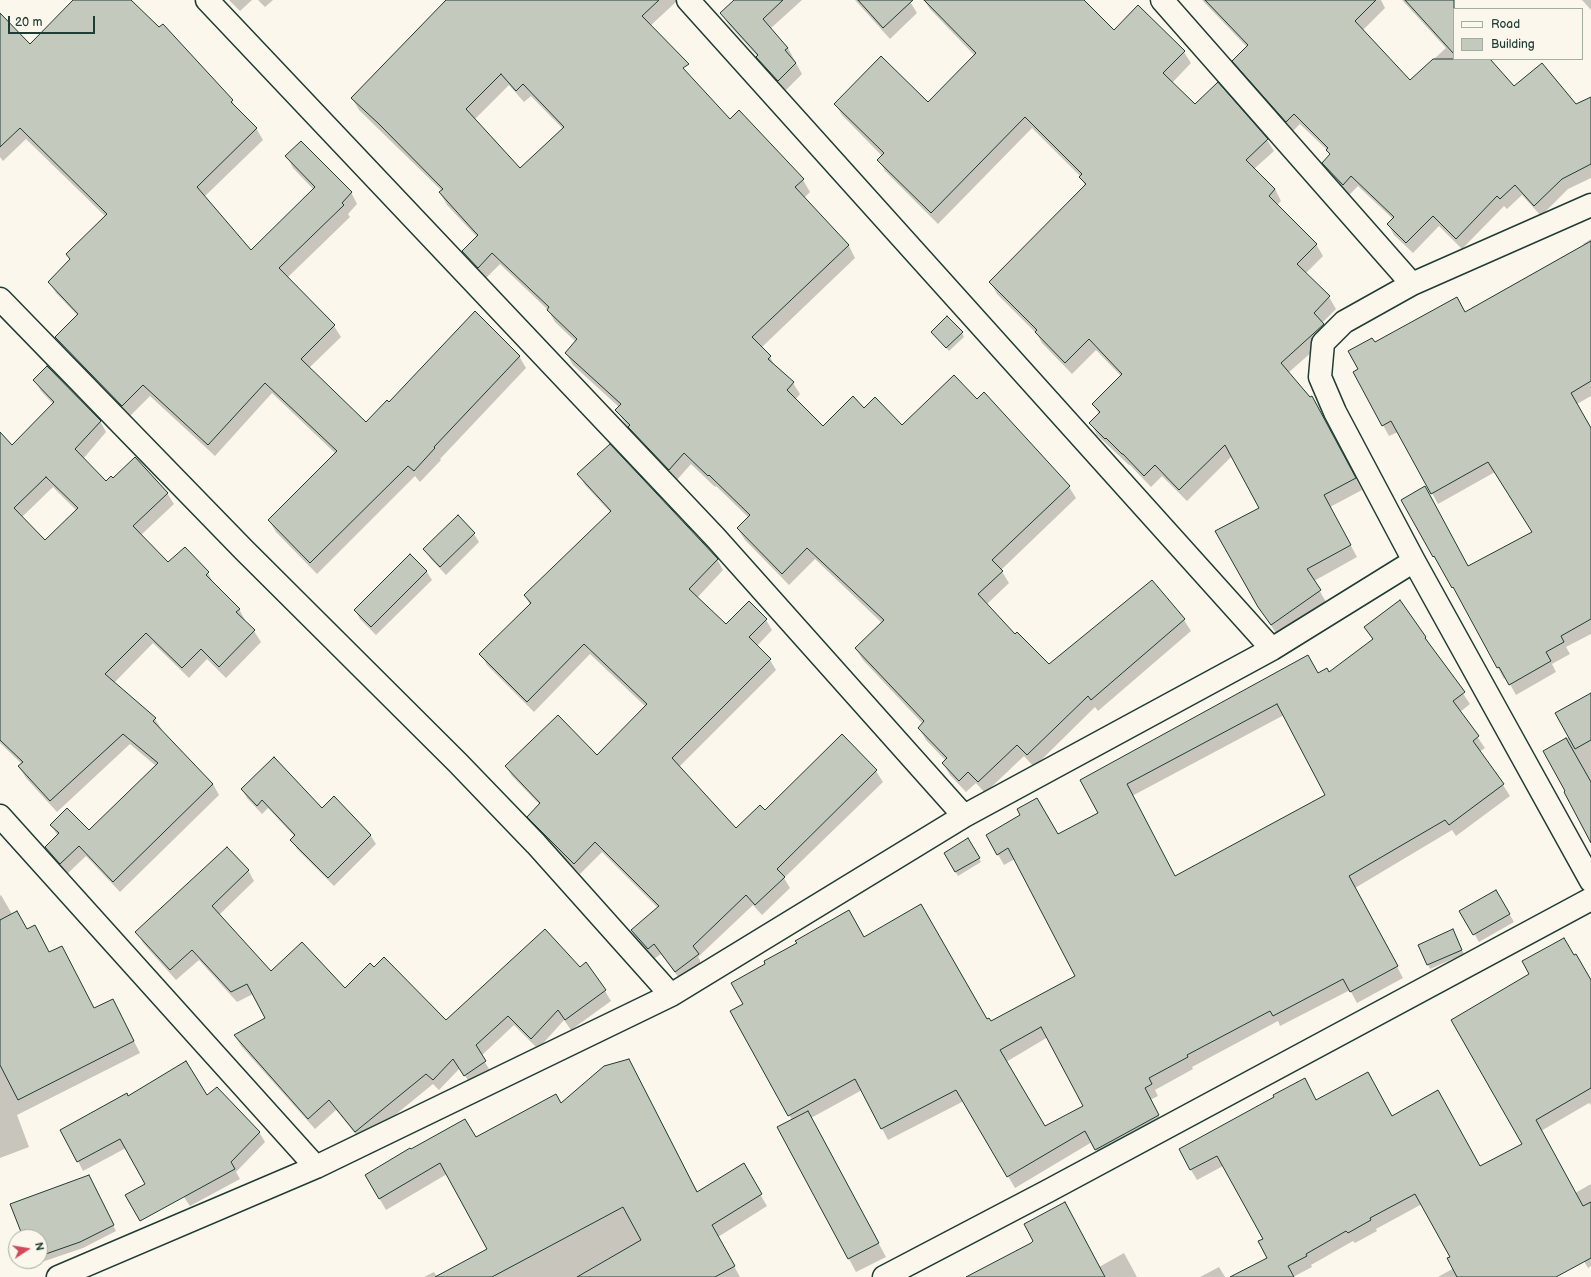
<!DOCTYPE html>
<style>
body{margin:0}
#map{position:relative;width:1591px;height:1277px;overflow:hidden;background:#fbf7ec;font-family:"Balsamiq Sans",sans-serif}
canvas{display:block}
.legend{position:absolute;left:1453px;top:8px;width:130px;height:52px;box-sizing:border-box;background:#fbf7ec;border:1px solid #a3ada2;margin:0;padding:5px 7px;list-style:none;font-size:12px;color:#1f3d34}
.legend li{display:flex;align-items:center;gap:8px;height:20px}
.legend b{width:20px;border:1px solid #a3ada2}
.north{position:absolute;left:8px;top:1229px;width:40px;height:40px;box-sizing:border-box;background:#fbf7ec;border:1px solid #a3ada2;border-radius:50%;rotate:78deg;font-size:11px;font-weight:700;line-height:16px;text-align:center;color:#1f3d34}
.north::after{content:'';display:block;margin:auto;width:14px;height:18px;background:#d1495b;clip-path:polygon(50% 0,100% 100%,50% 72%,0 100%)}
.scale{position:absolute;left:8px;top:16px;width:87px;height:18px;box-sizing:border-box;border:2px solid #1f3d34;border-top:0;padding-left:5px;font-size:12px;line-height:14px;white-space:nowrap;color:#1f3d34;-webkit-text-stroke:3px #fbf7ec;paint-order:stroke}
</style>
<div id="map">
<canvas width="1591" height="1277"></canvas>
<ul class="legend">
<li><b style="height:5px;background:#fbf7ec"></b>Road</li>
<li><b style="height:11px;background:#c4c9be"></b>Building</li>
</ul>
<div class="north">N</div>
<div class="scale">20 m</div>
</div>
<script>
const c = document.querySelector('canvas').getContext('2d');
c.lineJoin = 'round';
function fillPath(path, color) {
  c.fillStyle = color;
  c.fill(path, 'evenodd');
}
function poly(rows) {
  const path = new Path2D();
  for (const r of rows) {
    path.moveTo(r[0], r[1]);
    for (let i = 2; i < r.length; i += 2) path.lineTo(r[i], r[i + 1]);
  }
  return path;
}
function stroke(path, color, width, dash) {
  c.strokeStyle = color;
  c.lineWidth = width;
  c.lineCap = dash ? 'butt' : 'round';
  c.setLineDash(dash || []);
  c.stroke(path);
}
fillPath(poly([
 [74,0,129,0,232,101,236,108,256,128,263,140,204,197,251,251,314,190,293,168,287,156,351,192,357,204,348,214,350,217,287,278,334,326,341,337,309,368,366,423,389,404,519,356,526,368,440,459,441,460,420,482,415,476,317,574,276,532,269,520,336,454,272,393,215,456,150,396,129,417,62,349,56,337,78,316,56,293,49,282,70,260,67,254,106,217,26,139,3,161,0,157,0,14,30,45],
 [229,0,252,0,240,11],
 [258,0,273,0,265,7],
 [447,0,678,0,649,27,599,82,730,120,803,180,810,192,804,198,849,246,855,258,761,348,770,357,775,366,793,383,800,394,795,400,822,427,864,409,902,426,977,401,984,394,1069,487,1076,498,1001,570,1009,583,986,605,1015,635,1049,666,1184,620,1191,631,1098,711,1095,707,1034,767,1024,756,985,793,976,783,966,792,950,775,943,763,946,761,926,740,919,728,923,724,863,660,856,649,882,623,815,559,789,585,745,540,738,529,749,518,716,486,715,487,691,464,676,481,636,439,616,410,619,407,573,365,566,353,576,342,555,322,548,310,500,264,485,279,470,263,463,251,477,237,447,205,440,193,442,191,359,110,352,98],
 [509,85,524,102,531,96,563,129,520,170,474,120],
 [736,0,802,0,770,29,788,48,802,74,785,91,764,68,758,57,728,24,721,13],
 [855,0,909,0,917,13,890,39],
 [924,0,1083,0,1114,31,1184,52,1191,63,1172,83,1195,106,1267,140,1274,151,1254,169,1275,189,1281,201,1277,205,1316,244,1323,256,1305,274,1329,297,1336,309,1322,323,1330,336,1288,373,1318,409,1362,490,1330,507,1357,557,1314,581,1326,602,1278,636,1266,618,1217,531,1261,509,1232,456,1187,501,1162,476,1151,487,1130,465,1129,465,1097,435,1091,423,1099,414,1093,404,1121,376,1096,350,1072,374,1042,343,1037,334,997,294,991,283,1085,186,1081,177,1032,128,938,224,885,171,879,160,882,156,842,115,835,104,928,103,975,56,930,9],
 [1202,0,1381,0,1385,8,1363,30,1410,81,1446,48,1402,0,1448,0,1456,9,1454,9,1454,59,1488,59,1501,149,1591,105,1591,178,1568,189,1541,216,1522,195,1507,209,1504,206,1462,249,1439,226,1413,253,1394,235,1388,224,1393,219,1358,186,1349,195,1329,173,1323,163,1330,156,1327,150,1300,124,1292,132,1240,72,1234,61,1247,47],
 [1582,0,1591,0,1591,10],
 [1591,239,1591,396,1577,404,1591,429,1591,634,1566,647,1570,654,1552,664,1556,672,1516,695,1506,677,1504,679,1460,598,1441,567,1440,567,1402,500,1468,567,1533,533,1495,472,1438,504,1398,432,1389,436,1354,373,1360,370,1374,344,1465,313,1584,245,1583,244],
 [962,333,964,337,949,351,935,336],
 [35,380,100,421,106,432,83,459,106,482,167,493,174,504,141,535,168,563,208,573,214,584,239,609,245,620,244,621,254,631,261,642,226,678,207,659,189,678,153,643,114,683,155,719,162,730,161,731,213,784,219,795,120,892,86,856,67,874,52,858,46,847,58,836,51,825,89,832,156,766,130,744,57,812,26,778,19,767,22,764,0,743,0,434,12,446,53,404,41,391],
 [53,487,77,511,45,541,22,517],
 [579,474,717,559,723,570,697,598,726,625,766,620,772,630,757,646,770,660,776,670,679,767,736,829,765,812,842,735,876,771,883,782,784,878,790,888,762,915,753,905,698,957,700,960,700,968,682,982,661,954,654,959,638,941,632,931,658,908,602,852,580,874,534,827,528,817,540,805,512,776,506,766,596,756,646,707,590,654,534,712,487,665,481,654,530,605,525,595,611,513,585,485],
 [474,534,479,542,446,575,430,558,425,549],
 [410,555,427,572,432,580,376,635,360,619,355,610],
 [1365,627,1425,637,1470,704,1460,712,1485,748,1479,752,1503,785,1510,796,1456,836,1452,830,1355,888,1403,978,1357,1003,1350,990,1280,1026,1278,1021,1192,1067,1193,1069,1155,1090,1158,1096,1150,1100,1165,1127,1102,1160,1092,1142,1015,1188,964,1101,888,1140,862,1090,811,1118,886,1257,856,1272,778,1127,792,1120,732,1012,864,938,991,1022,1076,976,1015,859,1004,865,987,835,1058,836,1099,814,1081,780,1318,674,1329,673,1373,640],
 [1284,715,1327,795,1175,877,1132,796],
 [1048,1037,1084,1106,1044,1128,1006,1062],
 [1591,694,1591,821,1567,792,1544,751,1569,737],
 [242,789,322,809,334,798,371,836,376,844,334,886,297,849,292,840,295,837,268,808,262,814,247,798],
 [968,840,981,862,958,876,945,853],
 [248,870,254,881,219,915,271,973,345,990,446,1022,580,968,605,991,611,1001,571,1030,564,1020,538,1049,514,1025,481,1056,491,1072,471,1085,460,1068,439,1090,433,1084,362,1142,336,1110,315,1129,241,1046,235,1036,266,1019,253,994,237,1002,199,960,176,980,143,943,137,932],
 [1496,891,1514,922,1479,942,1461,911],
 [1,895,12,914,27,931,35,926,50,953,94,1009,119,1012,140,1053,17,1115,29,1147,0,1158,0,896],
 [1455,935,1464,954,1430,969,1420,945],
 [1574,956,1591,982,1591,1105,1589,1103,1541,1131,1575,1193,1591,1184,1591,1266,1588,1268,1581,1256,1543,1277,1438,1277,1454,1268,1451,1258,1422,1204,1376,1229,1377,1231,1355,1243,1353,1241,1311,1265,1312,1267,1293,1277,1232,1277,1268,1258,1264,1239,1223,1166,1197,1180,1191,1170,1316,1101,1392,1117,1480,1167,1523,1144],
 [635,1072,698,1193,743,1165,767,1206,718,1237,740,1277,437,1277,488,1249,447,1174,386,1210,366,1175,475,1138,561,1104],
 [207,1096,259,1132,265,1142,236,1172,240,1179,190,1206,184,1197,186,1166,126,1148,83,1171,78,1161,128,1097],
 [92,1182,116,1231,83,1248,36,1264,34,1261,40,1261,40,1237,24,1237],
 [1124,1253,1137,1277,968,1277,1099,1267],
 [1219,1267,1225,1277,1200,1277],
 [434,1272,437,1277,424,1277]
]), '#0003');
const building = poly([
 [73,0,131,0,159,27,163,24,233,100,231,102,257,128,197,187,251,250,315,187,285,156,301,141,352,192,342,203,344,205,279,268,335,325,301,359,366,422,387,400,389,402,475,311,520,356,434,447,435,448,414,471,408,466,310,563,268,520,337,451,265,383,208,445,143,385,122,406,55,337,78,314,48,282,70,259,66,254,107,214,20,128,0,147,0,13,30,44,73,0],
 [446,0,659,0,642,16,689,64,683,68,730,119,739,110,804,179,795,187,849,245,752,337,771,356,768,359,794,382,787,390,823,426,853,396,864,408,875,397,902,425,954,375,977,399,984,392,1070,486,992,560,1003,571,978,594,1015,634,1017,632,1049,664,1152,580,1185,619,1091,700,1088,696,1027,755,1017,745,978,782,968,772,959,781,942,763,947,758,918,728,924,721,855,648,884,620,807,548,782,574,737,528,750,515,709,475,708,476,684,453,669,470,628,427,630,425,615,410,621,404,565,353,577,339,547,310,549,307,492,253,478,268,462,251,478,235,474,231,439,192,443,189,379,124,351,98,446,0],
 [501,74,516,91,523,84,564,127,520,168,466,109,501,74],
 [734,0,783,0,763,19,788,48,785,50,796,63,778,81,756,57,758,55,720,13,734,0],
 [858,0,913,0,883,28,858,0],
 [924,0,1084,0,1114,30,1138,5,1185,51,1163,73,1195,104,1218,82,1268,139,1246,160,1275,189,1269,196,1317,244,1297,264,1330,296,1314,313,1324,324,1281,363,1310,397,1312,396,1356,478,1324,495,1351,545,1307,569,1321,590,1271,625,1258,607,1215,531,1259,508,1225,445,1179,490,1155,465,1144,476,1123,454,1122,454,1106,438,1105,439,1089,423,1100,412,1092,404,1122,374,1089,339,1065,363,1035,332,1037,330,989,282,1086,184,1079,177,1082,174,1025,117,931,213,877,160,884,153,834,104,881,56,928,102,976,53,924,0],
 [1205,0,1376,0,1355,21,1410,80,1433,59,1490,59,1514,86,1542,63,1576,104,1591,97,1591,164,1562,179,1534,206,1515,185,1500,199,1497,196,1456,239,1433,216,1406,243,1387,224,1394,217,1351,176,1343,185,1322,163,1330,154,1326,150,1328,148,1294,114,1286,122,1232,61,1248,45,1205,0],
 [1405,0,1454,0,1454,54,1405,0],
 [1591,241,1591,381,1571,393,1591,428,1591,619,1561,636,1564,642,1546,652,1551,661,1509,685,1499,667,1497,668,1453,587,1452,588,1434,556,1433,557,1401,500,1425,486,1468,566,1532,532,1488,462,1431,494,1391,421,1382,426,1353,372,1358,369,1348,351,1372,338,1375,342,1457,297,1465,312,1591,241],
 [947,316,963,332,946,348,931,332,947,316],
 [47,366,101,421,75,449,106,481,111,476,113,478,135,457,168,493,133,526,168,562,185,547,209,572,206,575,240,609,236,612,255,630,219,667,201,649,182,668,146,633,105,674,156,718,153,721,213,784,113,882,79,846,60,864,45,847,59,833,50,825,67,808,89,830,158,763,123,734,50,801,18,766,23,762,0,740,0,432,12,445,54,402,33,380,47,366],
 [46,477,78,508,45,540,14,508,46,477],
 [610,444,718,559,689,589,726,624,749,601,767,619,749,637,771,659,672,758,736,828,760,805,765,810,842,734,877,770,777,869,785,877,755,905,746,895,693,946,699,954,675,972,654,944,648,949,631,930,659,906,595,842,574,864,527,817,540,803,505,766,558,715,597,755,647,704,584,644,527,702,479,654,531,603,524,595,611,511,577,474,610,444],
 [458,515,475,533,440,567,423,549,458,515],
 [410,554,427,571,371,627,354,610,410,554],
 [1400,600,1426,637,1425,638,1465,692,1453,701,1479,736,1473,741,1504,784,1449,825,1445,820,1349,876,1398,966,1350,992,1343,979,1273,1016,1270,1011,1187,1055,1188,1057,1149,1078,1152,1084,1145,1088,1159,1115,1095,1150,1085,1131,1007,1177,956,1090,881,1129,855,1079,788,1116,730,1011,743,1004,731,983,765,964,764,961,797,943,795,941,849,910,864,937,921,904,987,1019,989,1018,991,1021,1075,976,1008,848,997,855,986,835,1020,815,1017,809,1037,798,1058,834,1098,813,1080,780,1308,655,1318,673,1327,668,1329,672,1373,639,1364,627,1400,600],
 [1277,704,1325,795,1175,876,1127,784,1277,704],
 [1041,1027,1083,1106,1045,1126,1000,1050,1041,1027],
 [1591,693,1591,740,1575,749,1555,713,1591,693],
 [1566,738,1591,782,1591,843,1564,792,1565,791,1543,751,1566,738],
 [274,757,322,808,334,796,371,835,328,878,290,840,295,835,262,800,257,806,241,789,274,757],
 [968,838,980,858,955,872,944,853,968,838],
 [227,847,249,870,212,906,271,971,302,942,345,988,370,963,374,967,384,957,446,1020,545,929,580,967,586,962,606,990,565,1020,558,1010,531,1039,508,1016,476,1045,486,1061,464,1076,453,1059,433,1080,426,1074,355,1132,329,1100,308,1119,234,1035,265,1018,247,984,231,992,192,950,170,970,135,932,227,847],
 [1496,890,1510,914,1473,935,1459,911,1496,890],
 [17,911,27,929,35,925,49,952,62,946,94,1008,113,999,134,1041,18,1100,0,1065,0,920,17,911],
 [1453,929,1462,950,1427,965,1418,945,1453,929],
 [1564,938,1574,955,1576,954,1591,980,1591,1088,1536,1120,1583,1206,1591,1202,1591,1258,1556,1277,1457,1277,1447,1258,1450,1257,1415,1194,1370,1218,1371,1220,1348,1233,1346,1231,1306,1254,1307,1256,1288,1266,1294,1277,1230,1277,1267,1258,1258,1241,1263,1239,1217,1156,1190,1170,1179,1149,1274,1097,1273,1095,1305,1078,1316,1100,1368,1072,1392,1116,1438,1090,1480,1166,1522,1144,1451,1020,1529,974,1522,961,1564,938],
 [629,1059,697,1192,744,1163,762,1194,712,1225,735,1266,715,1277,577,1277,641,1240,623,1207,492,1277,435,1277,487,1249,440,1163,379,1199,365,1175,410,1148,411,1149,465,1119,476,1137,556,1094,561,1103,604,1066,629,1059],
 [186,1061,207,1095,217,1087,260,1132,231,1162,235,1169,140,1221,125,1195,145,1184,120,1139,77,1162,60,1130,127,1093,128,1096,186,1061],
 [808,1111,879,1243,848,1259,777,1127,808,1111],
 [89,1175,114,1225,80,1242,40,1256,40,1237,23,1237,10,1204,89,1175],
 [1065,1202,1105,1277,966,1277,1031,1243,1033,1241,1024,1224,1065,1202]
]);
fillPath(building, '#c4c9be');
stroke(building, '#1f3d34', 1);
const minor = poly([
 [207,0,715,537,964,816],
 [688,0,1272,649],
 [1162,0,1412,284],
 [1591,205,1412,284,1344,322,1323,343,1320,377,1335,412,1414,561,1591,881],
 [0,299,244,550,458,763,536,844,671,995],
 [0,816,316,1167],
 [58,1277,316,1167,671,995,964,816,1272,649,1414,561],
 [884,1277,1048,1191,1591,899]
]);
stroke(minor, '#1f3d34', 25);
stroke(minor, '#fbf7ec', 22);
</script>
